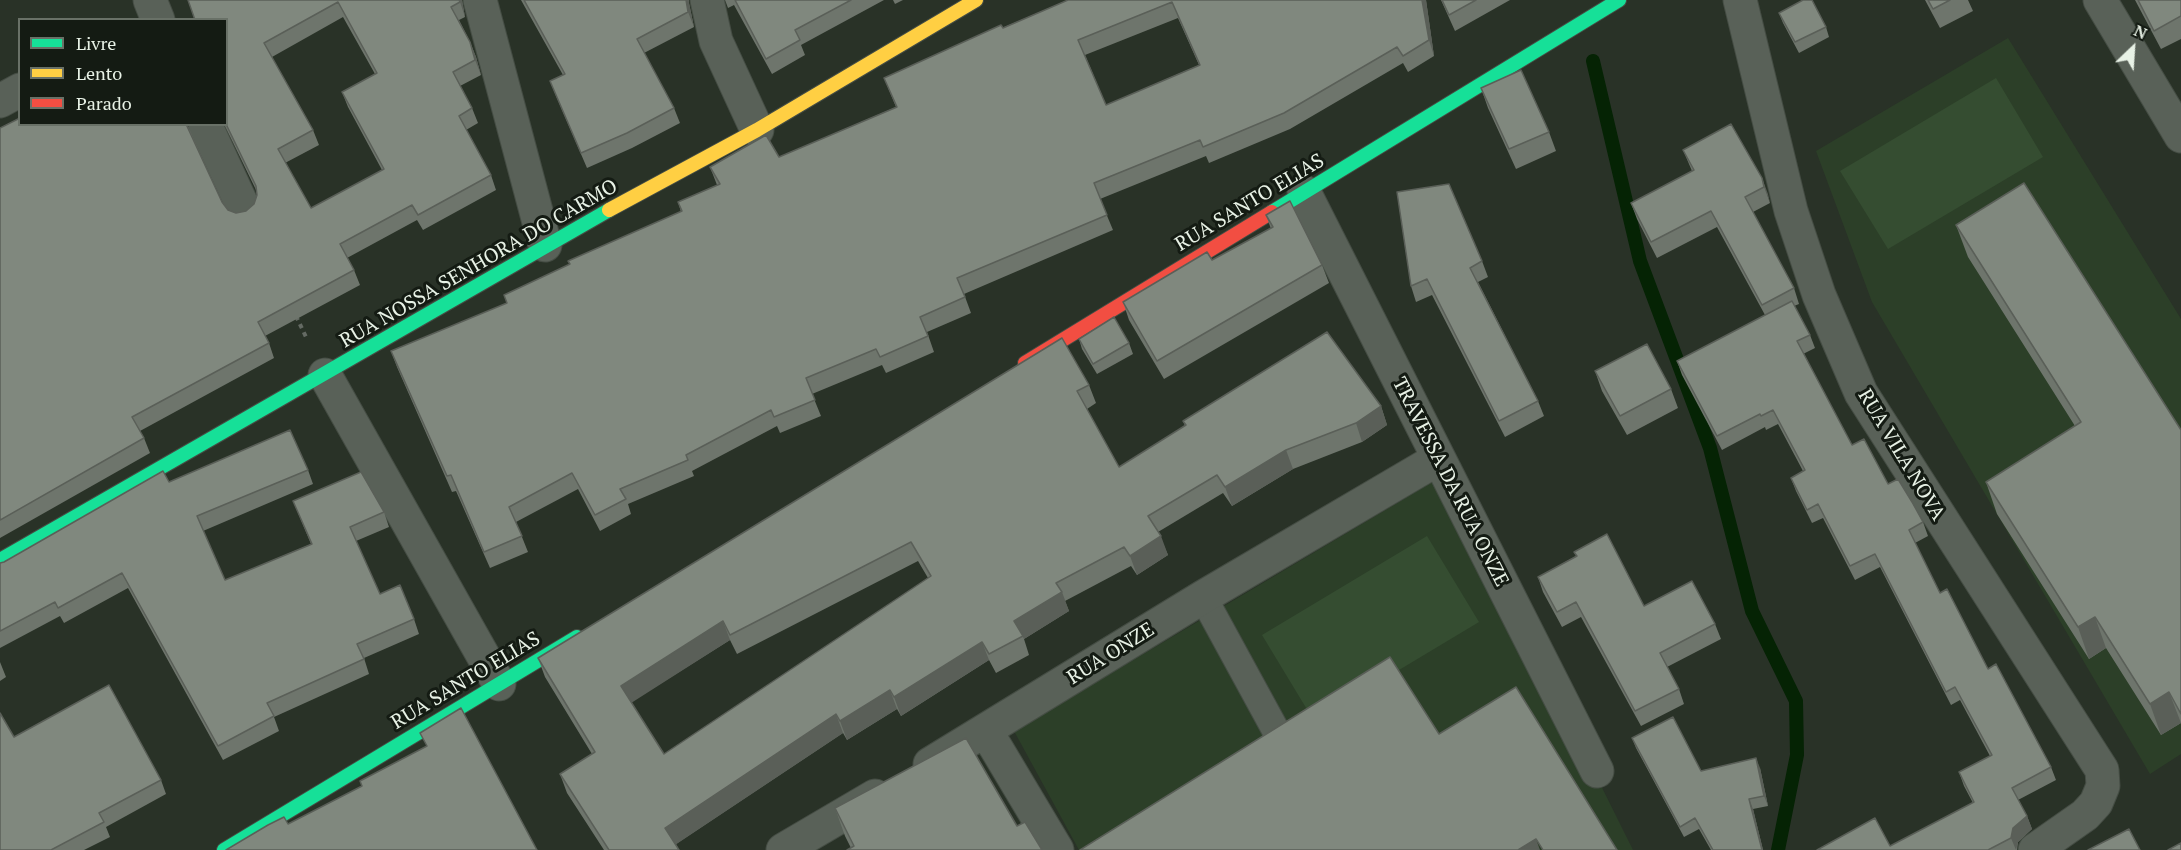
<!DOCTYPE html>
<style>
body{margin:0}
#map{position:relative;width:2181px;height:850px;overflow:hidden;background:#293227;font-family:"PT Serif",serif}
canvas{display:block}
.legend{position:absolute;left:18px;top:18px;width:210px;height:108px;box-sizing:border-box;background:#141b13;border:2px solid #697167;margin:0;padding:8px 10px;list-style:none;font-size:18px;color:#e8f2e6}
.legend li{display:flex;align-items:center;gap:12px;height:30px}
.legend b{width:30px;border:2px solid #697167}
.north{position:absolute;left:2103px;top:18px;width:60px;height:60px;-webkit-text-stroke:4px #141b13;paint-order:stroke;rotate:25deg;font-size:16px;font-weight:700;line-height:24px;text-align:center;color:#e8f2e6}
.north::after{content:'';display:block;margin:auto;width:21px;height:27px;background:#e8f2e6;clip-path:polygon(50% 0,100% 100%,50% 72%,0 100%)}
</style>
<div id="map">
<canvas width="2181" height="850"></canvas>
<ul class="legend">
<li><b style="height:8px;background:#16e098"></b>Livre</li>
<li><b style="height:8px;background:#ffcf43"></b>Lento</li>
<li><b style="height:8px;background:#f24e42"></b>Parado</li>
</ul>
<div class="north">N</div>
</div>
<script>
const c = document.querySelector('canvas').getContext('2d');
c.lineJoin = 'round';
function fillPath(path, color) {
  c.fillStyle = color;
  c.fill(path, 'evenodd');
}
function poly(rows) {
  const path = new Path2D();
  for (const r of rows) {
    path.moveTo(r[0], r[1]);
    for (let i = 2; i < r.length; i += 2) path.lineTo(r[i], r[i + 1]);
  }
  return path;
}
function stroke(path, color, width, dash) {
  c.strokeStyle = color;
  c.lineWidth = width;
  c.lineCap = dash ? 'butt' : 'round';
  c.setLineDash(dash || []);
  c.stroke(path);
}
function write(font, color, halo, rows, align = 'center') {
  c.font = font + ' "PT Serif",serif';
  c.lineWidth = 6;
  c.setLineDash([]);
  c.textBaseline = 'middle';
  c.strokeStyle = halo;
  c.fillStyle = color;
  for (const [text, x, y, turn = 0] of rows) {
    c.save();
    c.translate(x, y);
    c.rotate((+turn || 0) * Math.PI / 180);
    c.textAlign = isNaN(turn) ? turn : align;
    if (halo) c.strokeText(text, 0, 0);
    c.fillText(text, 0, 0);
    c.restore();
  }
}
fillPath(poly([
 [2008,38,2181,319,2181,754,2150,774,1872,302,1816,151],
 [1446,474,1633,850,1079,850,1014,731]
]), '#2c3f28');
fillPath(poly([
 [1996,78,2043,157,1888,249,1840,171],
 [1427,536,1479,622,1314,721,1262,635]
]), '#354d31');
stroke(poly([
 [1593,61,1640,261,1710,448,1752,611,1796,701,1797,755,1778,850]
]), '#052304', 14);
const lane = poly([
 [1203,597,1275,729]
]);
const street = poly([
 [150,0,158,20],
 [480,0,545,245],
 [707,0,716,41,757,130],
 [1740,0,1791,211,1819,295,1861,393,2102,770,2103,786,2096,803,2085,815,2035,850],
 [2100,0,2181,136],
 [0,101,20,90],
 [205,124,244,209],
 [1304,192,1597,771],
 [325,375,499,684],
 [986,731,1057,850],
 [930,764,1203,597,1438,459],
 [783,850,875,796]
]);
const fast = poly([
 [1272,212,1619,0],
 [0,560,609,210],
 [224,850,577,637]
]);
const slow = poly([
 [609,210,757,130,976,0]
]);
const jam = poly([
 [1025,363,1272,212]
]);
stroke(lane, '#454d44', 29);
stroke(street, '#454d44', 35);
stroke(fast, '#454d44', 16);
stroke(slow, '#454d44', 16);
stroke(jam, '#454d44', 16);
stroke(poly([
 [296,316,307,339]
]), '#646a63', 4, [4.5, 4.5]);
stroke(lane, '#596158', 27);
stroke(street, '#596158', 33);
stroke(fast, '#16e098', 14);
stroke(slow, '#ffcf43', 14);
stroke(jam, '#f24e42', 14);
fillPath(poly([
 [188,0,462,0,465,17,459,20,470,42,476,57,481,75,460,86,472,108,478,123,466,130,491,175,496,190,423,230,417,220,347,258,354,270,360,285,265,336,269,343,274,358,140,431,144,438,150,453,0,538,0,128,20,124,187,124,222,202,228,210,236,213,246,211,254,204,257,195,257,192,224,124,226,124,226,20],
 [343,17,375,74,342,92,348,107,382,170,311,208,285,163,319,145,313,130,272,57],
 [521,0,689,0,689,3,694,27,644,53,674,108,680,123,632,148,587,168,556,96,550,81,563,75],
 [725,0,884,0,801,45,805,55,772,74,734,5,728,8],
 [893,0,903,0,895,4],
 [1068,0,1426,0,1434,56,1408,72,1403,63,1290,129,1209,163,1206,156,1100,199,1113,230,964,294,971,313,927,332,934,352,886,373,882,365,812,394,821,416,780,433,777,426,692,471,694,476,628,504,631,514,600,531,578,489,516,522,528,552,490,568,456,491,452,492,397,367,391,351,507,303,504,295,681,212,678,202,717,185,710,167,779,157,896,107,884,78],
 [1178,18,1199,65,1106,105,1085,55],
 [1441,0,1510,0,1455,31],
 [1925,0,1968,0,1973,11,1940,28],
 [2135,0,2181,0,2181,39,2161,49],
 [1779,13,1826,27,1829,37,1799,53,1783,23],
 [1481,88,1549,132,1556,151,1516,169,1488,108],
 [1683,150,1762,178,1770,203,1753,212,1794,288,1799,304,1794,306,1810,335,1815,348,1803,354,1852,445,1923,522,1928,536,1915,543,1940,593,2051,767,2056,780,2018,800,2027,816,2032,829,2018,842,2017,850,1817,850,1890,846,1973,803,1964,786,1959,772,1990,756,1960,700,1951,705,1880,567,1855,580,1823,518,1812,523,1796,491,1791,478,1803,471,1778,424,1766,430,1765,427,1722,450,1682,375,1677,361,1765,315,1717,227,1657,258,1637,219,1631,203,1692,171],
 [1397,192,1482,261,1488,277,1478,282,1538,401,1544,416,1505,437,1432,295,1416,302,1411,286],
 [1266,215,1322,265,1329,283,1164,379,1129,320,1123,302,1212,260,1271,229],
 [1956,225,2181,430,2181,724,2181,723,2161,735,2106,648,2089,659,1997,514,1986,482,2075,426,1968,257],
 [1079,339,1129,343,1133,354,1097,374,1082,349],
 [1595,371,1671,389,1678,408,1627,435,1602,391],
 [1089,385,1096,403,1087,409,1119,467,1185,426,1183,421,1381,406,1387,425,1362,442,1293,469,1232,506,1223,493,1158,532,1168,555,1137,575,1131,566,1065,601,1069,611,1024,639,1029,655,996,673,989,660,901,716,897,709,847,740,843,733,676,844,679,850,604,850,567,793,560,774,592,754,545,677,538,658],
 [918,561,928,578,664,754,631,702,730,640,737,654],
 [308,470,313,484,203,531,225,580,311,544,293,501,384,512,389,527,356,541,380,594,414,619,419,634,364,658,369,674,274,717,279,731,223,760,128,588,64,623,60,616,0,648,0,563,4,562,169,482],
 [1574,552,1644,606,1715,624,1721,639,1667,667,1679,689,1684,704,1641,726,1581,617,1562,627,1543,592,1538,577,1576,556],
 [0,662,6,677,0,681],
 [14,737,161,780,166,794,106,827,110,837,84,850,0,850],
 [1632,738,1701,771,1760,768,1768,806,1753,809,1763,850,1711,850,1699,829,1684,837,1636,748],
 [835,808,1017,826,1042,850,851,848,845,836]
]), '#6e756c');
fillPath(poly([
 [459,0,462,0,465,17,460,2],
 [686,0,689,0,689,3,694,27,688,12],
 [1422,0,1426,0,1434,56,1429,40],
 [470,42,476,57,481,75,475,60],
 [1762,178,1768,194,1770,203,1764,187],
 [1381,406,1387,425,1362,442,1356,423],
 [1286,450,1293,469,1232,506,1225,487],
 [1161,536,1168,555,1137,575,1130,556],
 [1062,592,1069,611,1024,639,1014,621],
 [2095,617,2106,648,2089,659,2078,627],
 [723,621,730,640,628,705,621,686],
 [982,642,989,660,901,716,894,697],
 [890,690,897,709,847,740,840,721],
 [2169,692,2181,723,2161,735,2150,704],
 [836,714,843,733,672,847,665,828],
 [1756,758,1760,768,1768,806,1764,796],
 [1749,799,1753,809,1763,850,1762,850],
 [2027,816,2032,829,2018,842,2016,850,2011,838,2013,828],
 [1536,839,1540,850,1518,850]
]), '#5a5f58');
const building = poly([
 [188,0,459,0,460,2,451,7,470,42,475,60,453,72,472,108,459,116,491,175,418,215,412,205,340,244,354,270,258,322,269,343,132,417,144,438,0,520,0,128,20,118,20,124,186,124,222,202,228,210,236,213,246,211,254,204,257,195,256,186,226,124,226,20,195,20,188,0],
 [338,2,377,73,342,92,384,169,311,208,278,149,313,130,264,43,338,2],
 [524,0,686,0,688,12,637,39,674,108,627,133,581,153,550,81,565,74,524,0],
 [735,0,851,0,795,30,800,40,766,59,735,0],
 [1068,0,1422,0,1429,40,1403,56,1397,47,1284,113,1203,147,1200,140,1094,183,1107,215,957,278,965,297,920,317,928,336,880,357,876,349,806,378,815,400,774,417,771,410,686,455,688,460,620,489,626,499,595,515,572,473,509,507,522,536,484,552,451,475,447,476,391,351,507,303,504,295,570,264,568,261,682,211,678,202,720,184,710,167,766,135,779,157,897,107,884,78,1001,25,1003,28,1068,0],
 [1172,2,1200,65,1106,105,1078,40,1172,2],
 [1442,0,1476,0,1449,15,1442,0],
 [1803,0,1812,0,1826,27,1795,42,1779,13,1803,0],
 [1928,0,1950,0,1933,9,1928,0],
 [2138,0,2181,0,2181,16,2154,31,2138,0],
 [1521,70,1549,132,1509,149,1481,88,1521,70],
 [1731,124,1762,178,1764,187,1745,197,1794,288,1762,305,1711,211,1651,242,1631,203,1694,170,1683,150,1731,124],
 [2024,183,2181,430,2181,714,2169,692,2150,704,2095,617,2078,627,1986,482,2081,422,1956,225,2024,183],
 [1449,184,1482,261,1470,268,1538,401,1499,421,1427,279,1411,286,1397,192,1449,184],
 [1290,201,1322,265,1157,361,1123,302,1207,252,1212,260,1273,227,1266,215,1290,201],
 [1792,301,1810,335,1797,341,1852,445,1864,439,1888,484,1898,479,1912,502,1923,522,1909,530,1940,593,1947,589,1988,669,1996,664,2051,767,2012,788,2027,816,2013,828,2011,838,1988,850,1817,850,1875,818,1890,846,1974,802,1959,772,1992,755,1955,687,1946,692,1875,554,1850,566,1818,504,1807,510,1791,478,1805,470,1773,410,1761,416,1760,414,1717,436,1677,361,1792,301],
 [1114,317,1129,343,1093,364,1079,339,1114,317],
 [1327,332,1381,406,1356,423,1286,450,1225,487,1217,475,1148,516,1161,536,1130,556,1124,547,1056,583,1062,592,1014,621,1023,636,989,654,982,642,894,697,890,690,840,721,836,714,665,828,679,850,609,850,560,774,595,752,538,658,1062,338,1089,385,1077,391,1119,467,1186,425,1183,421,1327,332],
 [911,542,931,576,664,754,621,686,723,621,730,635,911,542],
 [1647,344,1671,389,1620,416,1595,371,1647,344],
 [290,430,308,470,197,516,225,580,312,544,293,501,361,472,384,512,350,527,380,594,400,585,414,619,357,644,364,659,267,703,274,716,218,746,122,573,58,608,55,602,0,631,0,563,4,562,163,471,169,482,290,430],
 [1607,534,1644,606,1692,581,1715,624,1660,653,1679,689,1635,711,1576,602,1557,612,1538,577,1577,556,1574,552,1607,534],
 [1390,657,1439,734,1516,687,1617,850,1543,850,1536,839,1518,850,1080,850,1390,657],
 [109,685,161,780,99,813,104,822,51,850,0,850,0,713,14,737,109,685],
 [461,708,537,850,226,850,268,825,284,817,288,824,362,786,360,781,427,746,420,733,461,708],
 [1673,717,1701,771,1756,758,1764,796,1749,799,1762,850,1713,850,1695,818,1680,827,1632,738,1673,717],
 [966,738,1017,826,1025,822,1042,850,847,850,854,846,835,808,966,738],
 [2129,829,2140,850,2088,850,2129,829],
 [2181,843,2181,850,2168,850,2181,843]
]);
fillPath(building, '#80887e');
stroke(building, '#5a5f58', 1.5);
write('20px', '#e8f2e6', '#141b13', [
 ["RUA SANTO ELIAS",1250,203,-31],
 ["RUA NOSSA SENHORA DO CARMO",479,264,-30],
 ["RUA VILA NOVA",1901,455,59],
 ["TRAVESSA DA RUA ONZE",1450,482,63],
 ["RUA ONZE",1111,654,-32],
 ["RUA SANTO ELIAS",466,681,-31]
]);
</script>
